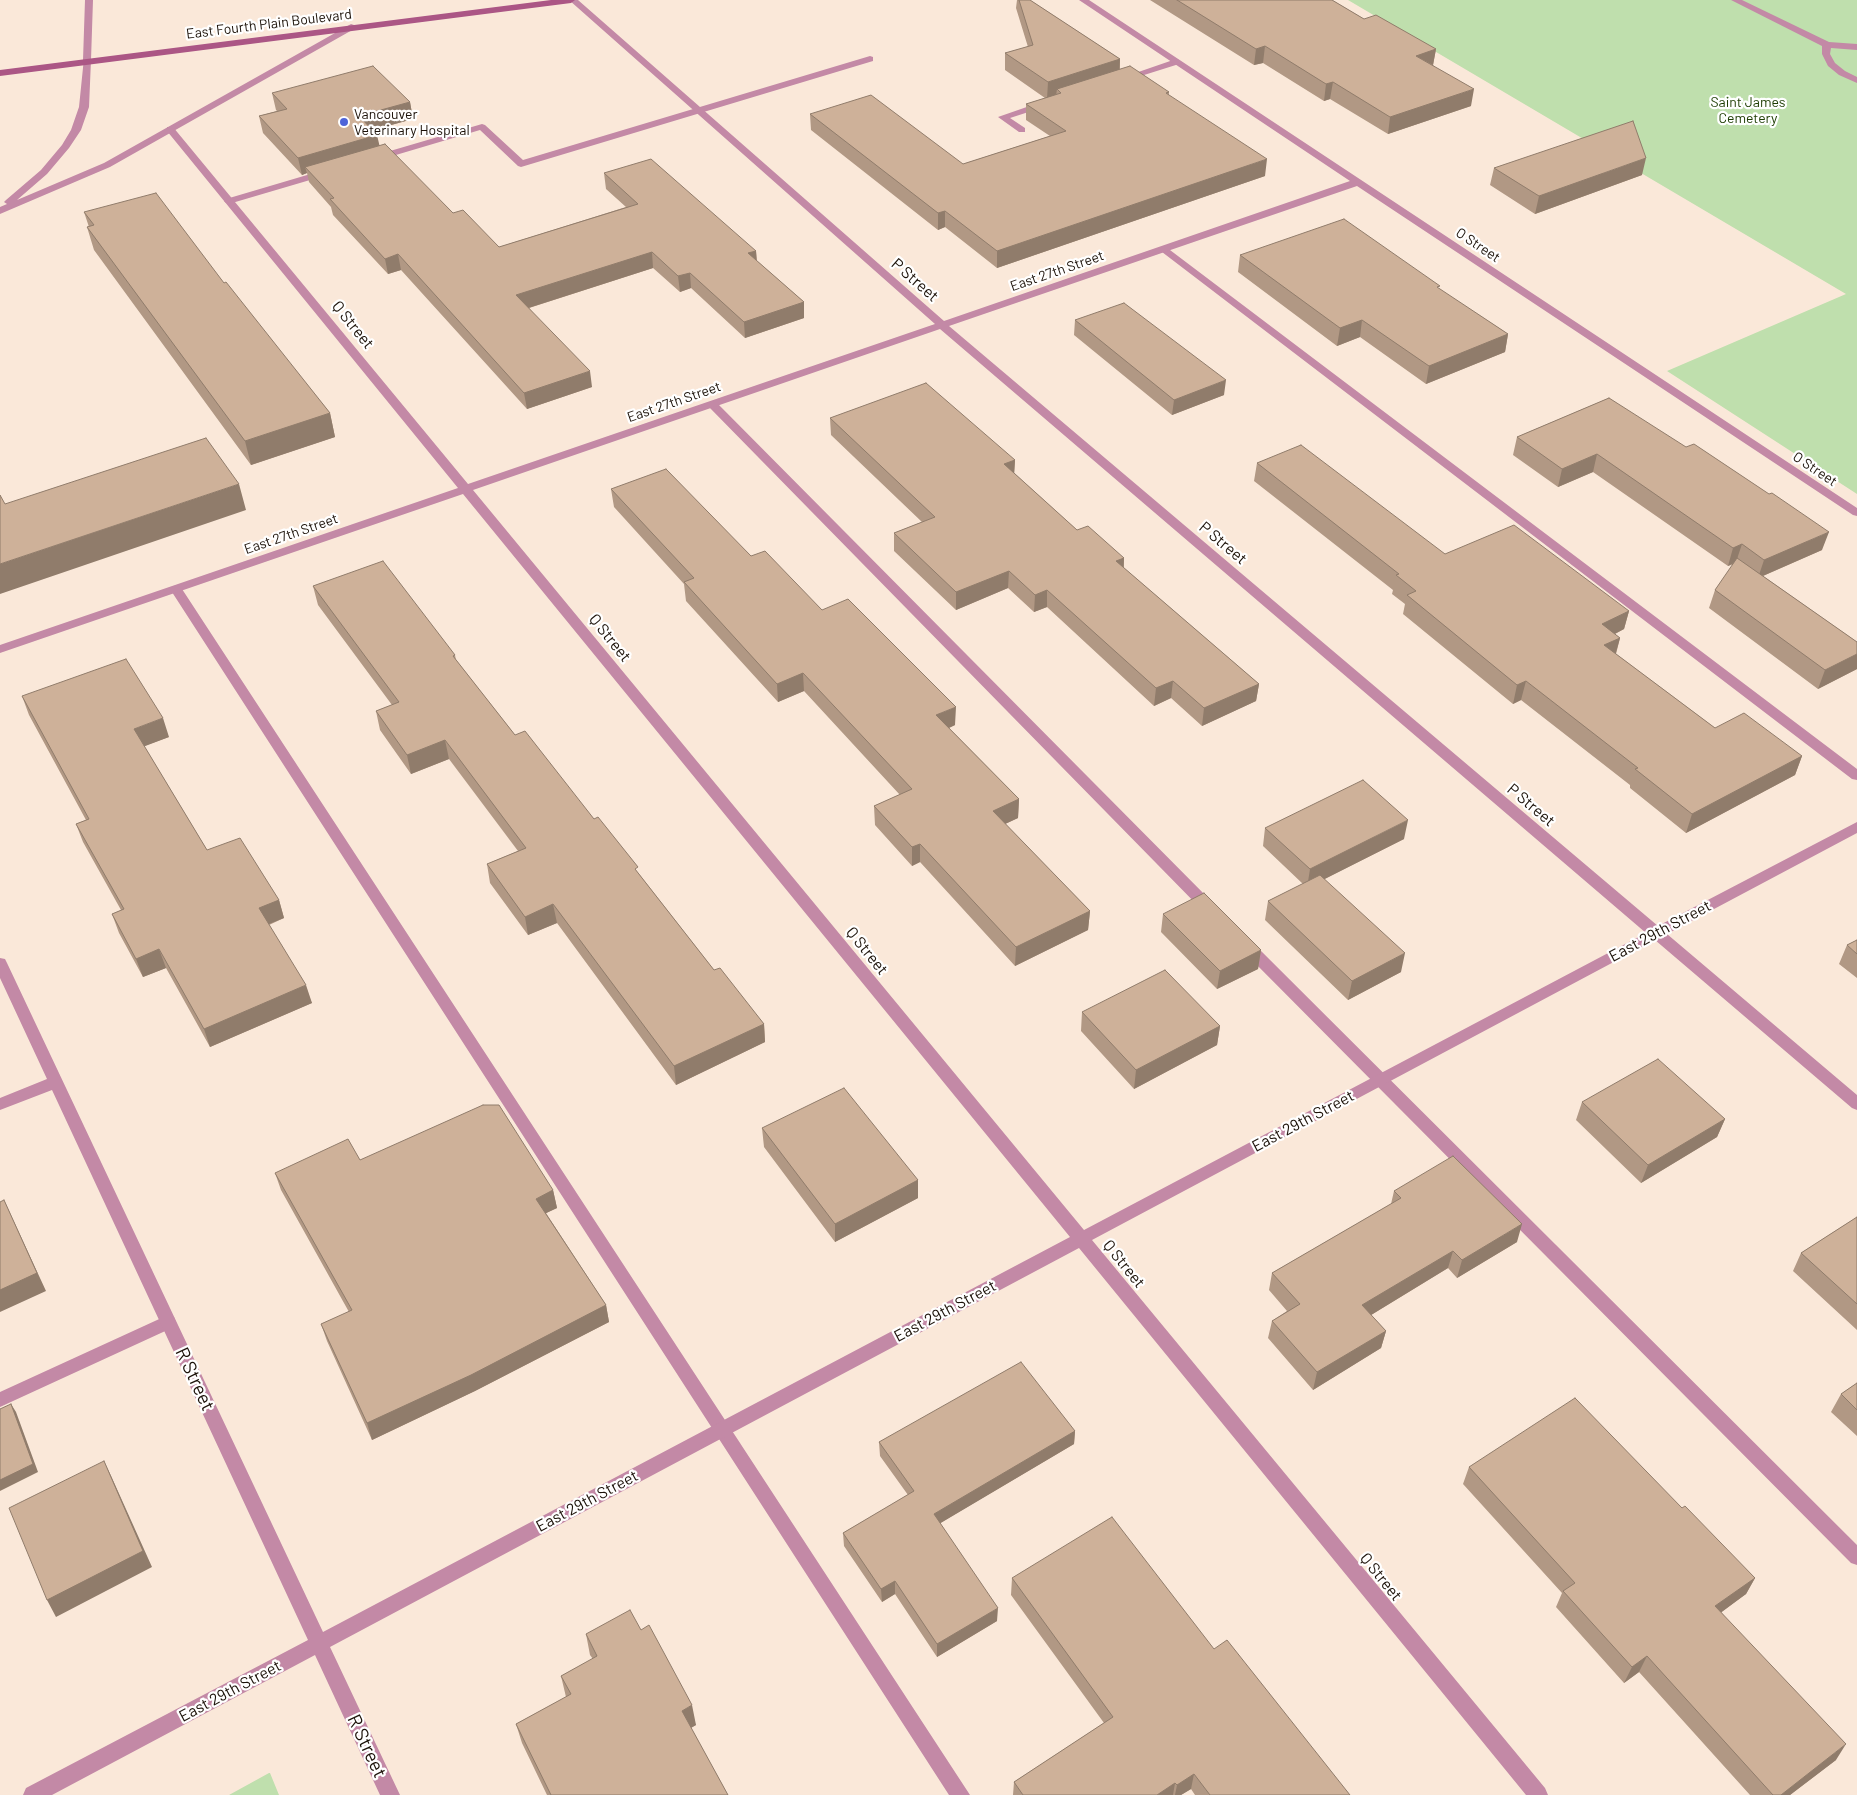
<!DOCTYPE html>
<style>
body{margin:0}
canvas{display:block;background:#fae8d9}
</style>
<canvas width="1857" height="1795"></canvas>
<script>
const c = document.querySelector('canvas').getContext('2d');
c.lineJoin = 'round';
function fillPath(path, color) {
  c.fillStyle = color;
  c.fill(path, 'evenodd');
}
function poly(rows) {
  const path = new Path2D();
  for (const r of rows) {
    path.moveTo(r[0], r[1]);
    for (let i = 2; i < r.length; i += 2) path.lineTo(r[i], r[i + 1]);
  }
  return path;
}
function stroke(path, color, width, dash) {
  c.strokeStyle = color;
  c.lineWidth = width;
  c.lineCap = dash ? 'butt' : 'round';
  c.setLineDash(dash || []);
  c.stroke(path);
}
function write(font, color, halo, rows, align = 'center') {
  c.font = font + ' Barlow,sans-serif';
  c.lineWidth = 4.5;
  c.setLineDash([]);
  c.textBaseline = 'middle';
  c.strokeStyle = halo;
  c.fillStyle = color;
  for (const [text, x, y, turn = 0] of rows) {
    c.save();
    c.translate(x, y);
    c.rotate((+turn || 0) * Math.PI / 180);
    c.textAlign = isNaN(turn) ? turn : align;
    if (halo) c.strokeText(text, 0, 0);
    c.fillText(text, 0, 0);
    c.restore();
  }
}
fillPath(poly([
 [1348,0,1857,0,1857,494,1667,371,1846,294],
 [270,1773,279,1795,229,1795,269,1773]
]), '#bfdfad');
fillPath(poly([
 [870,56,873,57,873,61,521,167,518,166,480,130,379,160,376,161,371,158,373,156,482,124,485,125,523,160,870,56],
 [1176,59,1179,60,1179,64,1125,81,1121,78,1176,59],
 [1044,101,1047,102,1047,106,1010,118,1025,128,1025,132,1019,132,998,117,1044,101],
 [324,170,327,171,327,175,232,203,226,203,224,201,226,199,324,170],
 [1166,247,1857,769,1857,780,1852,779,1162,252,1162,248,1166,247],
 [713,402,717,403,1216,906,1218,910,1216,914,1206,914,709,407,708,405,709,403,713,402],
 [176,585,182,589,970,1795,949,1795,170,589,176,585],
 [1247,941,1252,942,1857,1545,1857,1565,1851,1563,1242,950,1240,946,1242,942,1247,941],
 [168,1315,174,1317,176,1322,174,1327,0,1407,0,1392,168,1315]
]), '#c389a6');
fillPath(poly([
 [85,0,93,0,91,60,87,63,83,60,85,0],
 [569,0,578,0,944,321,1350,181,1079,0,1089,0,1857,508,1857,516,1853,515,1357,186,949,326,1658,926,1857,822,1857,833,1667,934,1857,1095,1857,1110,1852,1108,1655,940,1092,1240,1545,1788,1548,1795,1526,1795,1079,1248,330,1647,400,1795,380,1795,315,1655,52,1795,23,1795,26,1788,308,1640,52,1090,0,1110,0,1098,47,1079,0,978,0,958,5,959,7,963,323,1632,1070,1237,463,494,0,653,0,645,458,488,167,131,167,127,173,127,468,484,935,324,569,0],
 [940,329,1646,933,1084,1230,473,490,940,329],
 [1731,0,1742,0,1829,42,1857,44,1857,50,1831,48,1830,54,1835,63,1845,71,1857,77,1857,83,1839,75,1828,66,1822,54,1822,46,1731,0]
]), '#c389a6');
fillPath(poly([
 [351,24,354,25,354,29,110,167,0,214,0,207,7,204,4,202,6,200,41,170,62,145,71,130,79,107,84,58,87,57,91,60,89,107,81,130,69,148,47,174,17,200,104,163,351,24]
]), '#c389a6');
fillPath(poly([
 [551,0,575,0,571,3,0,76,0,70,551,0]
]), '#ab5685');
fillPath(poly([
 [1017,0,1030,0,1120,59,1120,69,1169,92,1169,95,1265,176,997,268,945,227,938,230,811,130,810,114,963,164,1050,136,1026,120,1026,104,1045,98,1005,70,1005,53,1028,47,1016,8],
 [1150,0,1332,0,1364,19,1436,49,1433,65,1471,106,1388,134,1330,99,1324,101,1263,63,1254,65],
 [272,93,410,102,413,119,373,130,379,145,453,213,499,247,626,207,606,189,604,173,756,251,757,261,804,302,804,318,745,338,691,288,680,292,653,268,529,308,592,387,527,409,401,270,388,274,333,215,331,207,309,182,307,173,302,175,263,133,259,116,277,111,276,110],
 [1494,168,1642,175,1535,214,1490,185],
 [84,212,224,283,330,413,335,437,251,465,94,250,87,227,89,227],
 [1240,255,1439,289,1508,334,1505,352,1426,384,1360,337,1337,346,1238,272],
 [1075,320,1224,395,1172,415,1074,335],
 [1609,398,1822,550,1763,576,1857,642,1857,669,1818,689,1709,608,1715,590,1734,564,1728,566,1593,472,1558,487,1513,455,1517,437],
 [830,418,1015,460,1014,473,1077,530,1124,558,1124,568,1259,684,1256,701,1202,726,1171,698,1154,706,1047,607,1034,612,1008,588,956,610,894,551,894,533,922,522,831,435],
 [1257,463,1445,554,1629,611,1624,629,1615,634,1620,638,1616,654,1715,728,1802,756,1795,775,1686,833,1630,788,1630,785,1521,700,1513,704,1403,614,1405,604,1392,594,1393,590,1254,481],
 [611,489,751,556,822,610,955,725,949,728,1019,799,1018,818,1005,824,1090,911,1088,930,1015,966,920,862,912,866,875,825,874,806,900,795,804,691,778,702,686,601,684,584,614,507],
 [313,586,455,655,456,660,515,735,594,819,639,874,714,970,764,1024,765,1042,676,1085,557,923,528,935,490,883,487,864,518,851,449,759,411,774,380,730,376,711,392,705,318,605],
 [22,696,169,737,144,746,207,850,279,900,284,918,269,925,312,1003,210,1047,166,968,143,977,119,933,112,914,121,910,83,842,76,824,86,820,29,715],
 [1265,828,1404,839,1324,879,1401,972,1348,1000,1265,920,1268,901,1303,884,1263,846],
 [1163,914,1261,950,1258,969,1217,989,1161,932],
 [1857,940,1857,978,1839,964,1847,945],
 [1082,1012,1220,1026,1217,1045,1134,1089,1081,1031],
 [1582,1102,1725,1119,1717,1137,1641,1183,1576,1120],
 [762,1128,918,1180,918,1198,835,1242,764,1147],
 [360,1160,553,1190,557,1208,546,1213,606,1305,609,1322,475,1391,372,1440,327,1341,321,1324,349,1312,281,1190,275,1173],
 [1394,1191,1517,1242,1457,1278,1448,1268,1371,1315,1386,1331,1381,1348,1313,1390,1268,1338,1272,1321,1287,1311,1269,1290,1272,1273,1391,1204],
 [1857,1217,1857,1330,1793,1271,1801,1253],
 [1857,1383,1857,1436,1831,1412,1841,1394],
 [1075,1431,1074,1444,940,1523,997,1621,937,1657,895,1594,882,1602,844,1546,843,1533,908,1495,880,1456,879,1442],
 [1469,1467,1682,1508,1755,1578,1746,1594,1721,1612,1836,1760,1790,1795,1750,1795,1639,1672,1624,1683,1556,1607,1562,1593,1463,1484],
 [1012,1578,1214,1649,1350,1795,1195,1795,1191,1789,1181,1795,1013,1795,1014,1782,1104,1723,1011,1595],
 [641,1630,696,1725,691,1728,728,1795,547,1795,522,1743,516,1724,566,1697,561,1676,593,1659,590,1655,586,1634]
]), '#b19884');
fillPath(poly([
 [1265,46,1263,63,1254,65,1256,49],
 [1436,49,1433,65,1416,56],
 [1120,59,1119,76,1057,89,1056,96,1047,99,1048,82],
 [1333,82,1330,99,1324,101,1326,84],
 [1474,89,1471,106,1388,134,1390,117],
 [410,102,413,119,362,133,359,116],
 [377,135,381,152,305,167,307,173,302,175,298,158],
 [1646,158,1642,175,1535,214,1539,196],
 [1267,159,1265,176,997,268,997,251],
 [945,211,945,227,938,230,938,213],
 [756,251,757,267,748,253],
 [652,252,653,268,519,311,516,295],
 [398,254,401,270,388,274,385,259],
 [690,273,691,288,680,292,678,276],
 [804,302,804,318,745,338,744,322],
 [1362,320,1360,337,1337,346,1340,328],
 [1508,334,1505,352,1426,384,1429,366],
 [590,371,592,387,527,409,524,393],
 [1226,380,1224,395,1172,415,1174,400],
 [330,413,335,437,251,465,245,441],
 [1597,454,1593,472,1558,487,1562,469],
 [1015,460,1014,477,1004,464],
 [239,484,246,510,0,594,0,564],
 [1829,532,1822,550,1758,578,1764,560],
 [1742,544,1736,562,1728,566,1733,548],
 [1124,558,1123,575,1116,561],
 [1009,571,1008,588,956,610,956,592],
 [1047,590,1047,607,1034,612,1035,595],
 [1629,611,1624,629,1597,643,1602,624],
 [1620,638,1615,656,1604,645],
 [1857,654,1857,669,1818,689,1825,670],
 [803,673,804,691,778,702,777,684],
 [1173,681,1171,698,1154,706,1156,688],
 [1526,681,1521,700,1513,704,1517,685],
 [1259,684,1256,701,1202,726,1204,708],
 [956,707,955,725,936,734,936,715],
 [163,718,169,737,140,748,134,729],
 [445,740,449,759,411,774,407,755],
 [1802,756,1795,775,1686,833,1692,814],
 [1019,799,1018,818,992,830,993,811],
 [1408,820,1404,839,1307,888,1310,869],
 [920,844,920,862,912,866,912,847],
 [279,900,284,918,264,926,259,908],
 [553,904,557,923,528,935,525,917],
 [1090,911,1088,930,1015,966,1016,947],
 [159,949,166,968,143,977,136,959],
 [1261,950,1258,969,1217,989,1220,971],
 [1405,953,1401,972,1348,1000,1352,981],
 [306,985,312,1003,210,1047,204,1029],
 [764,1024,765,1042,676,1085,674,1066],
 [1220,1026,1217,1045,1134,1089,1136,1070],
 [1725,1119,1717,1137,1641,1183,1648,1165],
 [918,1180,918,1198,835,1242,835,1224],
 [553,1190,557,1208,540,1216,536,1199],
 [4,1200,46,1291,0,1312,0,1290],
 [1522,1224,1517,1242,1457,1278,1462,1260],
 [1453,1251,1448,1268,1358,1323,1362,1305],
 [606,1305,609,1322,475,1391,372,1440,367,1423],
 [1386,1331,1381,1348,1313,1390,1317,1372],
 [11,1404,16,1412,38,1472,0,1491,0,1480],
 [1075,1431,1074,1444,934,1527,934,1514],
 [104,1461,112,1478,152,1567,56,1617,47,1600],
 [1755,1578,1746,1594,1707,1623,1715,1606],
 [895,1581,895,1594,882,1602,881,1589],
 [998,1608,997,1621,937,1657,937,1644],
 [1647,1656,1639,1672,1624,1683,1632,1667],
 [692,1705,696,1725,685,1731,682,1711],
 [1846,1744,1836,1760,1790,1795,1781,1795],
 [1194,1774,1191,1789,1181,1795,1175,1795,1177,1785],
 [1175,1783,1173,1795,1157,1795]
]), '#907c6b');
const building = poly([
 [1019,0,1030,0,1120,59,1048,82,1005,53,1033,45,1019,0],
 [1177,0,1332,0,1364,19,1376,15,1436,49,1416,56,1474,89,1390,117,1333,82,1326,84,1265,46,1256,49,1177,0],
 [373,66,410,102,359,116,377,135,298,158,259,116,287,109,272,93,373,66],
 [1130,66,1169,92,1166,93,1267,159,997,251,945,211,938,213,810,114,871,95,963,164,1066,131,1026,104,1061,93,1057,89,1130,66],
 [1633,121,1646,158,1539,196,1494,168,1633,121],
 [385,144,453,213,463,210,499,247,638,204,604,173,651,159,756,251,748,253,804,302,744,322,690,273,678,276,652,252,516,295,590,371,524,393,398,254,385,259,330,199,334,198,305,167,385,144],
 [156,193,224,283,226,282,330,413,245,441,87,227,94,225,84,212,156,193],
 [1344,219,1440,286,1437,287,1508,334,1429,366,1362,320,1340,328,1240,255,1344,219],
 [1124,303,1226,380,1174,400,1075,320,1124,303],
 [926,383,1015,460,1004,464,1077,530,1088,526,1124,558,1116,561,1259,684,1204,708,1173,681,1156,688,1047,590,1035,595,1009,571,956,592,894,533,935,517,830,418,926,383],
 [1609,398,1686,447,1694,444,1769,494,1772,493,1829,532,1764,560,1742,544,1733,548,1597,454,1562,469,1517,437,1609,398],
 [206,438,239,484,0,564,0,495,5,504,206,438],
 [1301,445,1445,554,1514,525,1629,611,1602,624,1620,638,1604,645,1715,728,1744,713,1802,756,1692,814,1635,769,1638,768,1526,681,1517,685,1407,595,1416,591,1396,575,1399,574,1257,463,1301,445],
 [666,469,751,556,765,551,822,610,848,599,956,707,936,715,1019,799,993,811,1090,911,1016,947,920,844,912,847,874,806,912,789,803,673,777,684,684,582,694,578,611,489,666,469],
 [1737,558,1857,642,1857,654,1825,670,1715,590,1737,558],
 [383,561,455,655,453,656,515,735,525,731,594,819,598,817,638,867,635,869,714,970,720,968,764,1024,674,1066,553,904,525,917,487,864,526,848,445,740,407,755,376,711,399,702,313,586,383,561],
 [126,659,163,718,134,729,207,850,240,838,279,900,259,908,306,985,204,1029,159,949,136,959,112,914,124,909,76,824,89,819,22,696,126,659],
 [1363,780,1408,820,1310,869,1265,828,1363,780],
 [1320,875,1405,953,1352,981,1268,901,1320,875],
 [1204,893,1261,950,1220,971,1163,914,1204,893],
 [1857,940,1857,954,1847,945,1857,940],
 [1165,970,1220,1026,1136,1070,1082,1012,1165,970],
 [1658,1059,1725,1119,1648,1165,1582,1102,1658,1059],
 [844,1088,918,1180,835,1224,762,1128,844,1088],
 [483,1105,499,1105,553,1190,536,1199,606,1305,471,1375,367,1423,321,1324,352,1310,275,1173,348,1139,360,1160,483,1105],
 [1453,1156,1522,1224,1462,1260,1453,1251,1362,1305,1386,1331,1317,1372,1272,1321,1300,1304,1272,1273,1401,1198,1394,1191,1453,1156],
 [4,1200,37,1273,0,1290,0,1202,4,1200],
 [1857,1217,1857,1304,1801,1253,1857,1217],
 [1021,1362,1075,1431,934,1514,998,1608,937,1644,895,1581,881,1589,843,1533,914,1491,879,1442,1021,1362],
 [1857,1383,1857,1410,1841,1394,1857,1383],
 [1575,1398,1682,1508,1685,1506,1755,1578,1715,1606,1846,1744,1781,1795,1773,1795,1647,1656,1632,1667,1563,1591,1575,1583,1469,1467,1575,1398],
 [11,1404,33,1464,0,1480,0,1409,11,1404],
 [104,1461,143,1551,47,1600,9,1508,104,1461],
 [1112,1517,1214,1649,1227,1640,1350,1795,1210,1795,1194,1774,1177,1785,1175,1783,1157,1795,1023,1795,1014,1782,1113,1717,1012,1578,1112,1517],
 [630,1610,641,1630,649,1625,692,1705,682,1711,728,1795,551,1795,516,1724,571,1694,561,1676,597,1656,586,1634,630,1610]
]);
fillPath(building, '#ceb199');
stroke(building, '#907c6b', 1);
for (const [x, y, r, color] of [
 [344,122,5,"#4d64d9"]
]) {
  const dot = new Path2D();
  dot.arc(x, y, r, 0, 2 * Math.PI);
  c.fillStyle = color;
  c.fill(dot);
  stroke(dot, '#fff', 2);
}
write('14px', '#1b1108', '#fff', [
 ["East Fourth Plain Boulevard",269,24,-7],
 ["O Street",1478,245,34],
 ["East 27th Street",1057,271,-19],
 ["East 27th Street",674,402,-19],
 ["O Street",1815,469,34],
 ["East 27th Street",291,534,-19]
]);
write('14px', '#1c3b01', '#fff', [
 ["Saint James",1748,102],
 ["Cemetery",1748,118]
]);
write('14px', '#1b1108', '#fff', [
 ["Vancouver",354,114],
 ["Veterinary Hospital",354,130]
], 'left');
write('16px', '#1b1108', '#fff', [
 ["P Street",915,280,41],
 ["Q Street",353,325,51],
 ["P Street",1223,543,40],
 ["Q Street",610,638,51],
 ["P Street",1531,805,40],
 ["East 29th Street",1660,931,-28],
 ["Q Street",867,951,51],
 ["East 29th Street",1303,1121,-28],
 ["Q Street",1124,1264,51],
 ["East 29th Street",945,1311,-28],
 ["East 29th Street",587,1501,-28],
 ["Q Street",1381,1577,51],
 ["East 29th Street",230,1691,-28]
]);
write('19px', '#1b1108', '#fff', [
 ["R Street",195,1379,65],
 ["R Street",367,1746,65]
]);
</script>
